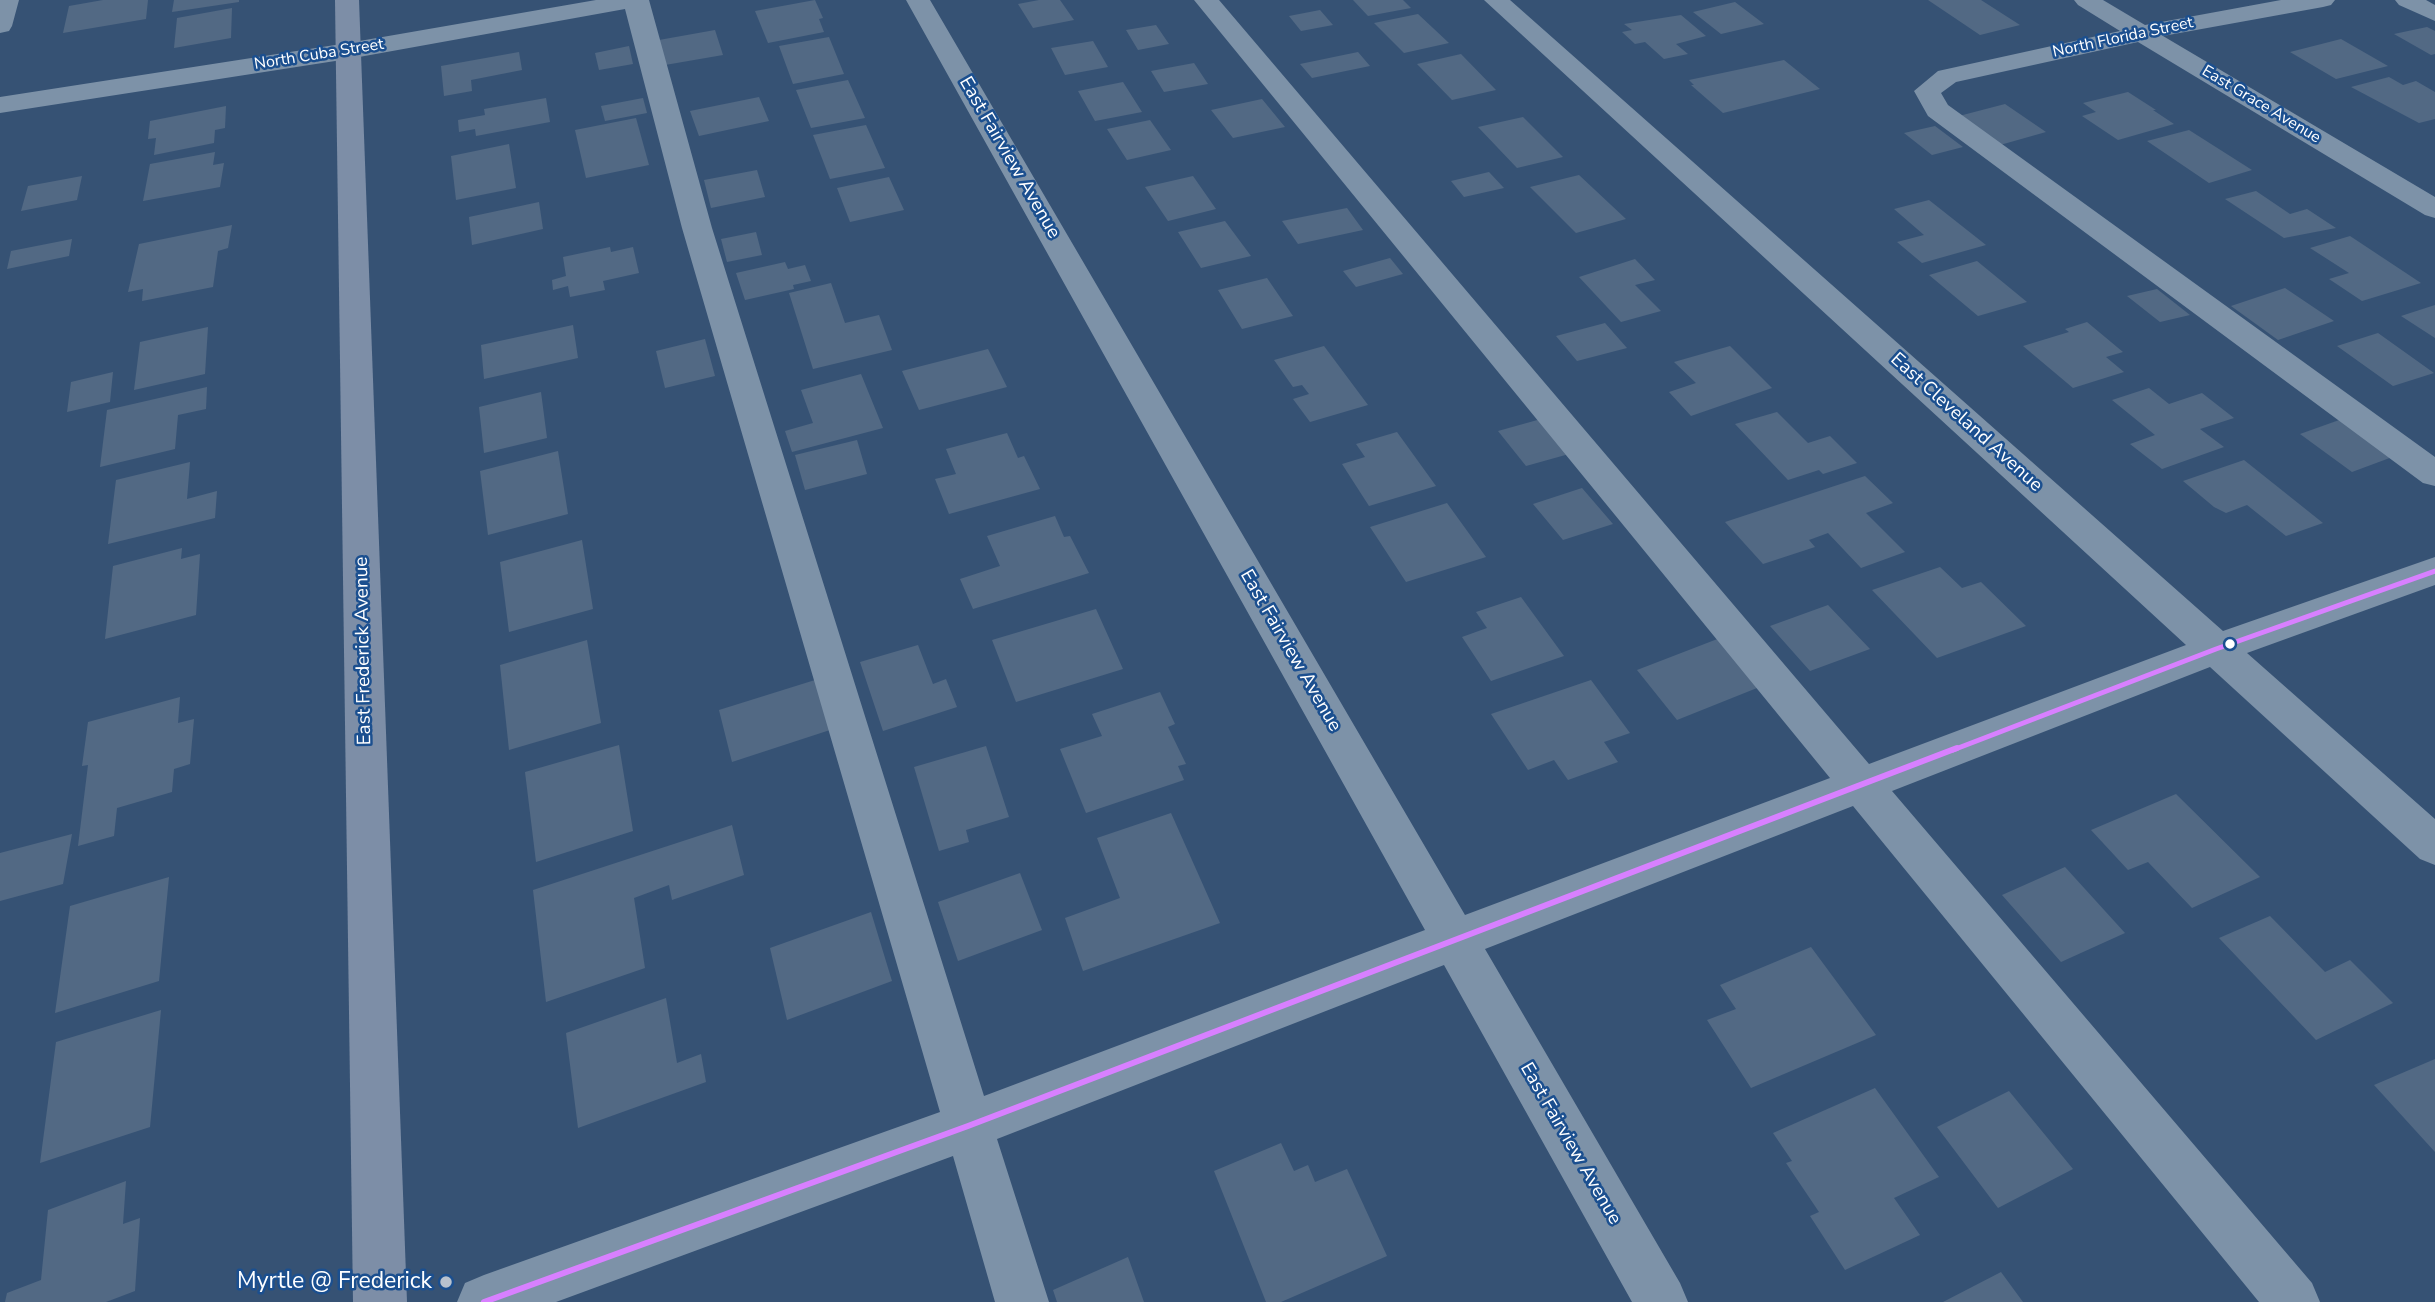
<!DOCTYPE html>
<style>
body{margin:0}
canvas{display:block;background:#365274}
</style>
<canvas width="2435" height="1302"></canvas>
<script>
const c = document.querySelector('canvas').getContext('2d');
c.lineJoin = 'round';
function fillPath(path, color) {
  c.fillStyle = color;
  c.fill(path, 'evenodd');
}
function poly(rows) {
  const path = new Path2D();
  for (const r of rows) {
    path.moveTo(r[0], r[1]);
    for (let i = 2; i < r.length; i += 2) path.lineTo(r[i], r[i + 1]);
  }
  return path;
}
function stroke(path, color, width, dash) {
  c.strokeStyle = color;
  c.lineWidth = width;
  c.lineCap = dash ? 'butt' : 'round';
  c.setLineDash(dash || []);
  c.stroke(path);
}
function write(font, color, halo, rows, align = 'center') {
  c.font = font + ' "Nunito Sans",sans-serif';
  c.lineWidth = 5;
  c.setLineDash([]);
  c.textBaseline = 'middle';
  c.strokeStyle = halo;
  c.fillStyle = color;
  for (const [text, x, y, turn = 0] of rows) {
    c.save();
    c.translate(x, y);
    c.rotate((+turn || 0) * Math.PI / 180);
    c.textAlign = isNaN(turn) ? turn : align;
    if (halo) c.strokeText(text, 0, 0);
    c.fillText(text, 0, 0);
    c.restore();
  }
}
fillPath(poly([
 [103,0,148,0,146,19,63,33,69,6],
 [174,0,239,0,239,2,172,12],
 [815,0,823,18,819,19,824,32,768,43,755,11],
 [1039,0,1060,0,1074,20,1033,28,1018,4],
 [1353,0,1403,0,1411,8,1368,16],
 [1928,0,1981,0,2020,25,1980,35],
 [1735,2,1764,24,1721,34,1693,12],
 [232,8,231,38,174,48,177,18],
 [1320,10,1333,25,1301,31,1289,16],
 [1418,14,1449,43,1404,53,1374,23],
 [1681,15,1706,36,1676,44,1688,54,1664,59,1645,42,1635,44,1622,32,1632,30,1624,24],
 [1156,25,1169,44,1138,50,1126,30],
 [2427,27,2435,31,2435,54,2431,55,2394,34],
 [715,30,723,55,665,65,659,40],
 [829,37,844,74,793,84,779,46],
 [2341,39,2388,66,2336,79,2290,52],
 [1093,41,1108,67,1065,75,1051,48],
 [629,46,633,64,599,70,595,53],
 [519,52,522,70,471,80,472,91,444,96,441,66],
 [1358,52,1370,66,1312,78,1300,64],
 [1461,54,1496,90,1452,100,1417,64],
 [1784,60,1820,89,1723,113,1691,85,1694,85,1689,80],
 [1194,63,1208,84,1164,92,1151,71],
 [2389,77,2403,85,2416,81,2435,92,2435,119,2419,123,2351,87],
 [848,80,865,118,811,128,796,90],
 [1123,82,1142,112,1095,121,1078,91],
 [2128,92,2156,110,2153,110,2174,124,2118,140,2082,116,2096,112,2083,103],
 [759,97,769,121,699,136,690,111],
 [546,98,550,122,476,136,475,129,459,132,458,120,485,115,484,109],
 [643,98,647,113,605,121,601,106],
 [1262,99,1285,127,1233,138,1211,110],
 [2005,104,2046,132,2000,145,1959,116],
 [226,106,225,128,215,130,214,143,154,155,156,138,148,139,150,121],
 [1523,117,1563,157,1517,168,1478,127],
 [636,118,649,165,586,178,575,130],
 [1150,120,1171,150,1127,160,1107,129],
 [866,125,885,168,830,179,813,135],
 [1935,126,1963,147,1932,155,1904,133],
 [2189,130,2252,170,2209,183,2147,141],
 [509,144,516,188,456,200,451,156],
 [215,152,213,165,224,163,220,187,143,201,150,164],
 [757,170,765,197,711,208,704,180],
 [1489,172,1504,188,1464,197,1451,181],
 [1579,175,1626,219,1576,233,1530,187],
 [82,176,77,200,21,211,28,186],
 [1193,176,1216,209,1168,221,1145,187],
 [889,177,904,210,850,222,837,188],
 [2256,191,2290,214,2307,209,2336,228,2284,238,2225,199],
 [1929,200,1986,245,1922,263,1897,242,1924,235,1894,209],
 [539,202,543,229,472,245,469,217],
 [1347,208,1363,230,1298,244,1282,221],
 [1225,221,1251,256,1201,268,1178,232],
 [232,225,228,248,218,251,213,287,142,301,143,289,128,292,139,244],
 [756,232,762,255,727,262,721,239],
 [2350,236,2421,283,2362,301,2329,279,2349,273,2310,248],
 [72,239,69,256,7,269,11,251],
 [610,247,611,252,633,247,639,273,603,281,605,290,570,297,568,286,553,290,552,280,566,276,563,257],
 [1390,258,1403,274,1356,287,1343,271],
 [1635,259,1655,280,1635,285,1661,311,1621,322,1579,277],
 [1977,261,2027,302,1978,316,1929,275],
 [785,262,788,269,805,265,811,281,793,285,794,289,745,300,736,273],
 [1267,278,1293,316,1242,329,1218,290],
 [831,283,845,323,879,315,892,350,813,369,789,293],
 [2285,288,2334,321,2278,340,2231,306],
 [2157,289,2190,315,2160,322,2127,296],
 [2435,305,2435,338,2401,316],
 [2087,322,2123,352,2106,357,2124,372,2073,388,2023,346,2069,332,2065,329],
 [1605,323,1627,348,1577,361,1556,336],
 [573,325,578,358,484,379,481,345],
 [208,327,205,374,134,390,140,342],
 [2378,333,2434,373,2393,386,2337,346],
 [705,339,715,376,665,388,656,351],
 [1324,346,1368,405,1310,422,1293,399,1309,394,1302,385,1293,387,1274,360],
 [1730,346,1772,388,1691,416,1669,392,1696,383,1674,362],
 [988,349,1007,387,919,410,902,371],
 [113,372,110,402,67,412,71,382],
 [861,374,883,428,792,452,785,431,813,423,801,390],
 [207,387,206,409,178,415,175,449,100,467,107,410],
 [2149,388,2169,404,2202,393,2234,418,2200,429,2224,447,2162,469,2130,444,2155,435,2112,400],
 [541,392,547,438,484,453,479,407],
 [1777,412,1808,443,1830,436,1857,463,1823,474,1819,470,1788,480,1735,424],
 [1541,419,1569,454,1526,466,1498,431],
 [2342,419,2395,456,2352,472,2300,434],
 [1397,432,1436,486,1369,506,1342,464,1365,457,1356,444],
 [1007,433,1018,458,1024,456,1040,489,949,514,935,479,956,474,946,449],
 [857,440,867,474,805,490,795,455],
 [558,451,568,514,488,535,480,471],
 [2244,460,2323,523,2286,536,2247,505,2226,513,2214,507,2183,481],
 [190,462,187,499,217,491,215,518,108,544,116,480],
 [1865,476,1893,503,1866,513,1905,552,1861,568,1828,533,1809,540,1815,547,1763,564,1725,522],
 [1582,488,1613,524,1563,540,1533,504],
 [1447,503,1486,557,1406,582,1370,527],
 [1055,516,1064,537,1070,536,1089,573,973,609,960,579,1000,566,987,536],
 [582,540,593,609,509,632,500,562],
 [182,548,181,559,200,554,196,615,105,639,113,566],
 [1940,567,1962,588,1981,582,2026,626,1937,658,1872,590],
 [1521,597,1564,656,1491,681,1462,637,1487,628,1476,612],
 [1828,605,1870,649,1810,671,1770,626],
 [1096,609,1123,669,1016,702,992,640],
 [1720,638,1762,686,1677,720,1637,670],
 [587,640,601,723,509,750,500,665],
 [918,645,933,684,946,679,957,707,883,731,860,662],
 [815,680,830,730,732,762,719,710],
 [1591,680,1630,733,1604,742,1618,762,1568,780,1554,760,1528,770,1491,714],
 [1160,692,1175,724,1168,727,1186,764,1178,766,1184,780,1086,813,1060,749,1102,736,1092,714],
 [180,697,178,723,194,719,190,764,174,769,172,792,117,808,114,836,78,846,88,765,82,766,88,722],
 [619,745,633,831,536,862,525,772],
 [986,746,1009,817,966,830,969,842,939,851,914,767],
 [2176,794,2260,877,2192,908,2148,862,2128,870,2091,830],
 [1171,813,1220,923,1083,971,1065,918,1120,898,1097,838],
 [732,825,744,875,672,900,669,885,634,898,645,968,546,1002,533,890],
 [72,834,63,884,0,901,0,853],
 [2065,867,2125,933,2061,962,2002,895],
 [1020,873,1042,930,958,961,938,902],
 [169,877,159,981,55,1013,70,906],
 [871,912,892,981,787,1020,770,948],
 [2270,916,2325,972,2350,960,2393,1003,2316,1040,2219,938],
 [1811,947,1876,1035,1751,1088,1707,1020,1736,1009,1720,985],
 [666,998,677,1063,701,1054,706,1082,578,1128,566,1033],
 [161,1010,150,1127,40,1163,56,1042],
 [2435,1059,2435,1152,2374,1085],
 [1875,1088,1939,1177,1894,1198,1920,1235,1845,1270,1810,1216,1819,1212,1786,1163,1792,1161,1773,1133],
 [2009,1091,2073,1169,1998,1208,1937,1127],
 [1281,1143,1294,1171,1308,1165,1315,1182,1347,1169,1387,1256,1281,1302,1266,1302,1214,1171],
 [126,1181,123,1224,140,1218,135,1291,106,1302,5,1302,7,1293,41,1280,48,1210],
 [1128,1257,1144,1302,1057,1302,1053,1290],
 [2001,1272,2023,1302,1943,1302]
]), '#526984');
fillPath(poly([
 [0,0,19,0,12,26,9,31,0,33,0,0],
 [596,0,649,0,712,228,984,1096,1425,930,906,0,930,0,1465,915,1830,778,1194,0,1219,0,1869,764,2186,645,1484,0,1510,0,2223,631,2435,557,2435,585,2247,653,2435,819,2435,865,2420,859,2210,667,1892,791,2312,1283,2320,1302,2259,1302,1853,806,1485,949,1680,1283,1688,1302,1632,1302,1444,965,997,1139,1049,1302,995,1302,953,1156,556,1302,457,1302,465,1283,484,1275,940,1112,682,228,625,9,348,59,0,113,0,97,348,43,596,0],
 [2074,0,2103,0,2145,25,2281,0,2335,0,2331,5,2323,7,2163,36,2435,197,2435,218,2425,215,2138,42,1956,82,1941,93,1948,105,2435,457,2435,486,2423,483,1928,116,1914,91,1938,71,2120,31,2078,5,2074,0],
 [2395,0,2426,0,2435,5,2435,21,2399,5,2395,0]
]), '#7d92a8');
fillPath(poly([
 [335,0,359,0,407,1302,353,1302,335,0]
]), '#7d8ea7');
stroke(poly([
 [1953,750,2216,649,2435,571]
]), '#d880ff', 5);
stroke(poly([
 [484,1302,968,1126,1957,748]
]), '#d880ff', 6);
for (const [x, y, r, color] of [
 [2230,644,6,"#fff"],
 [446,1282,7,"#b9c2ce"]
]) {
  const dot = new Path2D();
  dot.arc(x, y, r, 0, 2 * Math.PI);
  c.fillStyle = color;
  c.fill(dot);
  stroke(dot, '#1b4f8f', 2.5);
}
write('16px', '#fff', '#1b4f8f', [
 ["North Florida Street",2123,38,-12],
 ["North Cuba Street",319,55,-9],
 ["East Grace Avenue",2261,105,31]
]);
write('19px', '#fff', '#1b4f8f', [
 ["East Fairview Avenue",1009,158,60],
 ["East Cleveland Avenue",1966,423,42],
 ["East Frederick Avenue",364,651,-91],
 ["East Fairview Avenue",1290,651,60],
 ["East Fairview Avenue",1570,1144,60]
]);
write('23px', '#fff', '#1b4f8f', [
 ["Myrtle @ Frederick",432,1282]
], 'right');
</script>
